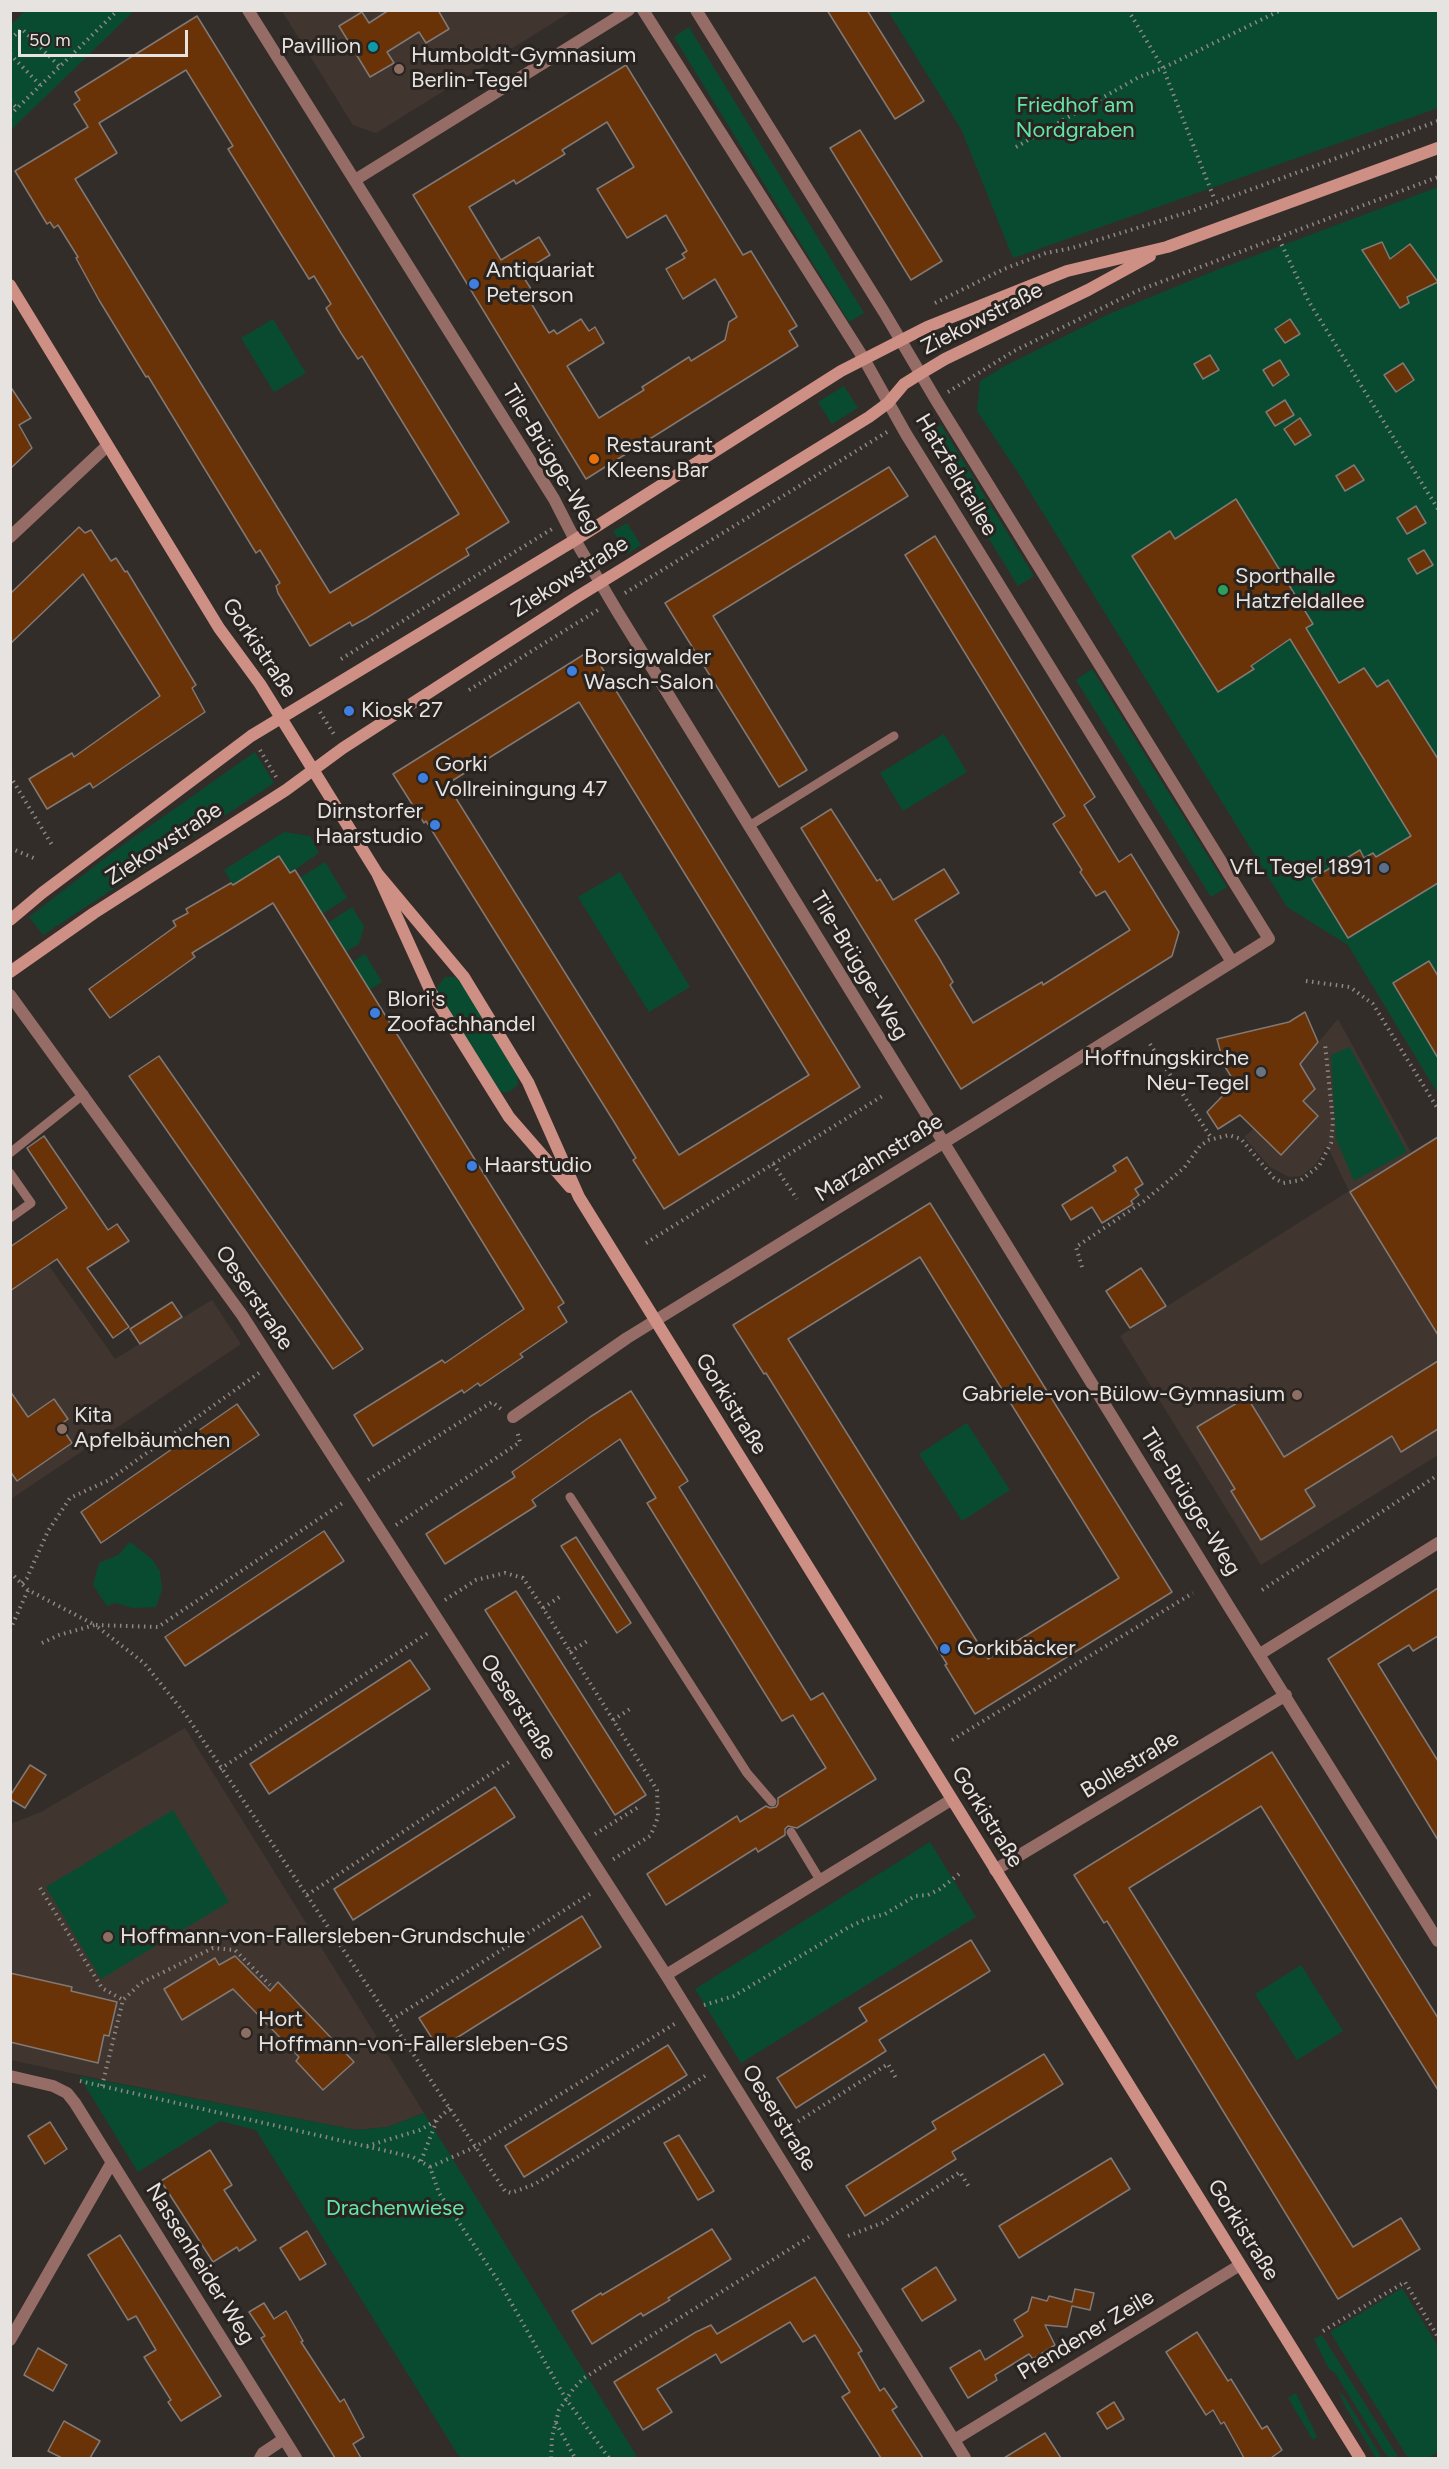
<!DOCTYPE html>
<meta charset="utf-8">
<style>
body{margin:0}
#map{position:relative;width:1449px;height:2469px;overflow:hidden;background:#332d2a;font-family:Figtree,sans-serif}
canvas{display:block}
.frame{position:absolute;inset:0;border:12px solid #e7e3e1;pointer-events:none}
.scale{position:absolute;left:18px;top:30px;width:170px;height:27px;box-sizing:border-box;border:3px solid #e7e3e1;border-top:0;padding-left:8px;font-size:18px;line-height:21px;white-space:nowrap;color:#e7e3e1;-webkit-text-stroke:4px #292420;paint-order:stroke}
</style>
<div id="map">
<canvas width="1449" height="2469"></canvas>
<div class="frame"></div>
<div class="scale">50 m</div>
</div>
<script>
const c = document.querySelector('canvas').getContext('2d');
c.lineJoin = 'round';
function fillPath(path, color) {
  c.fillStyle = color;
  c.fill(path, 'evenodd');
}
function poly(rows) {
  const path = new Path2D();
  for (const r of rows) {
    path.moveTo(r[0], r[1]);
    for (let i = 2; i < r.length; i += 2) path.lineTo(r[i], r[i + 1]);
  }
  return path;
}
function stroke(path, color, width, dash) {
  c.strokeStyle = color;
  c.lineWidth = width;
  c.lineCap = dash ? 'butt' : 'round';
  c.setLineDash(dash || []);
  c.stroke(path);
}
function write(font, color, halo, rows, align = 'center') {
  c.font = font + ' Figtree,sans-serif';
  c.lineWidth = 6;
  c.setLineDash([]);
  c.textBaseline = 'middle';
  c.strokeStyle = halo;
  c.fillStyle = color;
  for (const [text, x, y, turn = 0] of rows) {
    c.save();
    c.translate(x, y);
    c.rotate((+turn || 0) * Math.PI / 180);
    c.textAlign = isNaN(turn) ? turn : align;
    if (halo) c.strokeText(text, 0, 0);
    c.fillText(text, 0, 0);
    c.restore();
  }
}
fillPath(poly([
 [282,11,572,11,376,133,353,125],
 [1338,1019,1411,1152,1438,1136,1438,1455,1261,1565,1120,1336,1349,1191,1327,1145,1316,1164,1301,1176,1289,1177,1270,1167,1244,1137,1278,1108,1315,1089,1300,1064],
 [49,1266,115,1359,212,1300,241,1344,11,1499,11,1291],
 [185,1728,424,2113,388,2127,356,2130,108,2081,11,2060,11,1824,41,1812]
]), '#41362f');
fillPath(poly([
 [25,11,134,11,11,130,11,25],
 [888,11,1438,11,1438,108,1013,258,961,129],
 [689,27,864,313,849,322,674,37],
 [1438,187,1438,1094,1348,945,1287,907,1017,471,977,411,980,381,1005,366,1109,314,1219,269],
 [273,319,306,373,274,392,241,338],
 [844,386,858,408,832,424,818,402],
 [941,425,1034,576,1018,586,925,435],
 [627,523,641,545,627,554,613,531],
 [1092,669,1227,887,1211,897,1076,680],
 [944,734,967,772,903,811,880,773],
 [255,752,274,783,43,935,29,917,113,852],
 [284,832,310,836,319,853,290,873,279,857,233,885,224,870],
 [325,862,347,898,322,914,300,878],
 [620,872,690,987,649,1012,578,897],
 [352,907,364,926,359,944,345,952,328,923],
 [365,954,382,982,369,990,352,962],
 [445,977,455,977,461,982,517,1074,518,1084,513,1089,506,1093,500,1091,437,994,437,988],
 [1350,1047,1407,1152,1354,1181,1336,1139,1331,1055],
 [967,1423,1010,1490,962,1521,919,1454],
 [130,1542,153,1560,160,1572,162,1590,156,1607,133,1608,115,1603,107,1606,93,1585,99,1563,118,1555],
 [173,1810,229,1902,101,1979,46,1887],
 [930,1842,976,1917,741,2063,695,1989],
 [1301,1965,1343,2031,1297,2060,1255,1994],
 [79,2076,356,2130,388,2127,424,2113,638,2458,460,2458,256,2130,220,2121,138,2172],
 [1402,2288,1438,2346,1438,2452,1428,2458,1408,2458,1330,2332],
 [1322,2335,1399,2458,1388,2458,1335,2373,1329,2369,1314,2339],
 [1338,2390,1345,2398,1382,2458,1376,2458,1346,2408],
 [1296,2393,1317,2437,1313,2440,1288,2398]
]), '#094b30');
const building = poly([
 [389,10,438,10,449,29,426,43,419,32,387,52,394,63,370,77,339,26,362,12,369,23,389,10],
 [827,10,867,10,924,101,895,119,827,10],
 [197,16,509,522,466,549,469,555,365,619,352,626,350,622,310,646,278,593,276,586,280,583,260,550,256,553,148,376,146,377,99,300,76,258,78,257,58,225,54,228,50,222,47,224,15,171,88,127,74,104,80,100,75,92,197,16],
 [186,70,233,146,228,149,309,279,314,276,331,304,326,308,341,333,358,359,362,356,459,514,330,593,75,179,117,153,99,123,186,70],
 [626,65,743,255,751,251,797,326,789,331,798,346,586,479,413,195,626,65],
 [607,122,634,167,597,189,627,238,666,215,687,251,682,254,685,258,666,269,683,299,715,279,737,317,729,322,725,340,691,361,689,357,642,387,644,390,599,418,567,366,604,343,595,327,589,331,581,319,557,334,554,330,549,333,525,293,531,289,521,273,550,255,539,237,501,260,469,207,514,180,516,184,565,154,562,150,607,122],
 [860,130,942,261,911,280,830,148,860,130],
 [1382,242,1390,259,1410,244,1438,282,1407,297,1409,303,1400,308,1362,250,1382,242],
 [1290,319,1300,334,1285,343,1275,329,1290,319],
 [1210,355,1219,370,1203,379,1194,364,1210,355],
 [1280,360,1289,375,1273,386,1263,370,1280,360],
 [1403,363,1414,380,1396,392,1384,375,1403,363],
 [10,386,31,418,19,425,32,448,10,469,10,386],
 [1285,400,1294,415,1275,426,1266,412,1285,400],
 [1300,418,1311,435,1295,445,1284,429,1300,418],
 [1354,465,1364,480,1345,491,1336,476,1354,465],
 [889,467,908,496,713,616,807,770,779,787,665,603,889,467],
 [1236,499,1313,624,1306,628,1339,683,1364,668,1377,687,1388,680,1438,759,1438,883,1348,938,1312,879,1360,850,1364,858,1373,853,1376,857,1411,836,1290,639,1251,666,1254,669,1218,692,1132,556,1170,531,1175,539,1236,499],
 [1416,506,1426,523,1407,534,1397,518,1416,506],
 [79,527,85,533,91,530,111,561,116,558,125,572,127,571,196,685,192,688,205,712,93,788,90,783,47,809,29,779,72,753,74,757,160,696,83,574,10,644,10,594,79,527],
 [935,536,1095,797,1084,805,1119,862,1131,854,1179,932,1172,956,961,1089,801,828,831,809,877,881,880,879,893,900,944,869,959,893,915,920,939,958,953,982,950,985,973,1023,1042,982,1043,985,1130,930,1105,891,1096,896,1080,872,1082,870,1053,824,1065,816,905,555,935,536],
 [1424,550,1433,565,1417,574,1408,559,1424,550],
 [591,650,860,1087,664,1209,633,1160,636,1158,613,1120,426,821,424,823,393,774,591,650],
 [579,702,809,1075,679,1155,447,784,579,702],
 [279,856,290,873,295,870,564,1303,558,1307,567,1322,520,1354,523,1357,480,1386,478,1383,464,1393,462,1390,373,1446,354,1415,442,1360,445,1363,524,1309,273,903,192,953,195,957,110,1018,89,989,176,926,173,921,188,913,186,909,231,883,233,885,279,856],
 [1429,961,1438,976,1438,1058,1393,983,1429,961],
 [1305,1012,1318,1042,1300,1064,1315,1089,1303,1101,1318,1116,1281,1155,1240,1115,1218,1129,1207,1112,1235,1083,1224,1065,1217,1039,1289,1022,1305,1012],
 [159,1056,363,1349,333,1369,129,1076,159,1056],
 [44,1136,108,1230,117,1224,129,1241,87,1268,129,1327,113,1338,57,1259,10,1291,10,1247,67,1208,27,1148,44,1136],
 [1438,1137,1438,1335,1350,1192,1438,1137],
 [1127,1157,1143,1184,1135,1189,1139,1195,1131,1201,1133,1204,1102,1223,1092,1207,1071,1220,1062,1205,1116,1171,1113,1166,1127,1157],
 [930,1203,1172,1592,975,1714,945,1665,947,1664,766,1373,764,1374,733,1325,930,1203],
 [920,1257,1119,1578,988,1659,788,1339,920,1257],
 [1141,1268,1166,1306,1130,1328,1106,1291,1141,1268],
 [172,1302,182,1317,140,1344,130,1329,172,1302],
 [1438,1361,1438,1429,1401,1452,1392,1436,1305,1490,1315,1506,1261,1540,1231,1491,1235,1489,1197,1427,1247,1397,1284,1457,1438,1361],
 [10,1391,28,1417,54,1399,68,1419,60,1425,72,1443,17,1481,10,1471,10,1391],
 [631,1391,688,1481,679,1487,811,1700,823,1693,876,1779,797,1828,788,1826,785,1829,785,1835,758,1852,756,1848,666,1905,647,1874,737,1816,740,1822,766,1806,770,1808,776,1807,778,1804,778,1798,826,1768,793,1715,782,1721,647,1503,656,1498,620,1439,532,1500,536,1506,445,1564,426,1534,515,1477,512,1472,590,1417,631,1391],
 [237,1404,259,1435,101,1543,81,1512,237,1404],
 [324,1531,344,1561,185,1666,165,1637,324,1531],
 [576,1537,631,1623,617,1633,561,1546,576,1537],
 [1438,1588,1438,1636,1413,1651,1409,1645,1378,1664,1438,1761,1438,1840,1328,1659,1438,1588],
 [516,1591,646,1795,615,1815,485,1610,516,1591],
 [410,1660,430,1689,269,1794,250,1764,410,1660],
 [1272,1752,1438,2018,1438,2090,1261,1806,1129,1888,1353,2247,1401,2218,1420,2249,1338,2299,1107,1921,1104,1923,1074,1875,1272,1752],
 [30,1765,46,1775,25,1808,10,1799,10,1796,30,1765],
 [495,1787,515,1817,353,1920,334,1889,495,1787],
 [582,1916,601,1947,439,2049,419,2018,582,1916],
 [971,1940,990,1971,879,2040,886,2051,796,2108,777,2078,867,2021,859,2008,971,1940],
 [235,1956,270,1991,278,1982,354,2062,323,2090,296,2061,299,2057,233,1989,182,2020,164,1989,215,1958,219,1965,235,1956],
 [10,1973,72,1987,71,1991,117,2002,109,2036,104,2035,98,2063,10,2042,10,1973],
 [668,2045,687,2075,524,2177,505,2146,668,2045],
 [1044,2054,1063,2084,952,2152,956,2159,865,2216,846,2186,936,2129,932,2122,1044,2054],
 [50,2122,67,2149,45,2164,28,2136,50,2122],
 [679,2135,714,2191,698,2200,664,2143,679,2135],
 [210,2150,232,2185,224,2190,256,2240,239,2251,237,2247,213,2262,161,2181,210,2150],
 [1111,2158,1130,2189,1019,2258,999,2226,1111,2158],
 [712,2229,731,2259,668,2298,670,2300,643,2316,641,2313,592,2344,572,2311,601,2293,602,2295,712,2229],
 [307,2231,326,2264,300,2280,280,2248,307,2231],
 [120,2235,221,2396,181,2421,168,2402,171,2400,144,2357,156,2350,136,2316,128,2320,88,2255,120,2235],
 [936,2267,956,2300,922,2321,902,2289,936,2267],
 [815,2277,862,2351,858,2353,880,2391,884,2388,897,2407,892,2410,923,2458,881,2458,842,2397,850,2392,815,2335,803,2342,790,2322,721,2363,716,2354,657,2389,672,2412,643,2430,614,2382,696,2332,711,2325,717,2334,815,2277],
 [1075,2289,1094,2293,1090,2310,1072,2306,1067,2327,1045,2325,1055,2345,1033,2359,1029,2354,995,2375,997,2380,968,2398,950,2368,980,2350,985,2360,1023,2336,1014,2320,1028,2311,1032,2297,1047,2301,1049,2296,1072,2302,1075,2289],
 [264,2303,274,2319,286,2311,303,2341,301,2342,340,2402,344,2399,364,2437,353,2444,361,2458,335,2458,261,2338,265,2336,249,2312,264,2303],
 [1197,2332,1228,2381,1231,2379,1262,2429,1267,2426,1282,2450,1271,2458,1244,2458,1224,2422,1221,2424,1213,2410,1206,2415,1166,2352,1197,2332],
 [38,2348,67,2365,53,2391,24,2375,38,2348],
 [1114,2402,1124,2419,1107,2429,1097,2413,1114,2402],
 [64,2421,100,2441,90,2458,62,2458,48,2451,64,2421],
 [1045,2433,1061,2458,1004,2458,1045,2433]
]);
fillPath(building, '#693207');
stroke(building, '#807975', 1.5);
stroke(poly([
 [1128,10,1163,68,1214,198],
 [10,39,22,29,59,66],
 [10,54,40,85],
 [10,101,17,108],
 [10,115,118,10],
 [1016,147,1139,77,1163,68,1281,10],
 [1279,239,1309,302,1438,509],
 [935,303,1004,269,1046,253,1072,248,1192,211,1438,121],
 [948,392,1014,351,1137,291,1438,177],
 [625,593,887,432],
 [341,659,552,529],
 [469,690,598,610],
 [320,712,335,736],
 [260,750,276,777],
 [10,776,52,845],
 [10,848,36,859],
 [1306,981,1350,987,1373,1004,1438,1109],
 [1150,1044,1212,1139],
 [773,1164,797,1199],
 [646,1243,884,1095],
 [1082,1267,1076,1247,1144,1201,1184,1168,1200,1146,1209,1140,1229,1135,1241,1139,1274,1178,1283,1183,1301,1180,1319,1166,1331,1143,1333,1121,1325,1044],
 [368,1480,492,1402,501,1409],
 [396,1525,520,1442,517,1431],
 [10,1572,28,1590,95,1625,158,1627,344,1502],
 [22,1583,27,1578,48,1531,70,1498,109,1480,259,1373],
 [1262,1590,1438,1475],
 [445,1600,476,1580,505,1573,523,1578,543,1608,657,1790,658,1817,653,1830,650,1836,612,1860],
 [543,1608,561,1596],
 [10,1630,28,1590],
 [42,1643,59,1635,95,1625,144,1663,186,1715,505,2191,511,2193,535,2184,708,2074],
 [570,1652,589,1640],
 [613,1720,633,1707],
 [952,1740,1193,1593],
 [220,1769,428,1633],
 [595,1834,640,1806],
 [40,1888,102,1988,123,2000],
 [307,1895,509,1762],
 [704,2005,734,1996,849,1927,866,1919,885,1914,915,1896,928,1895,940,1889,959,1874],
 [391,2020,593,1892],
 [80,2081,413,2157,430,2167,439,2193,501,2285,566,2399,609,2458],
 [102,2086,123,2000,141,1983,213,1948,235,1950,270,1985],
 [783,2131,888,2064,897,2080],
 [367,2146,420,2130,437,2120],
 [421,2161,437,2120,450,2108],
 [430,2167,475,2147,676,2023],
 [848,2236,882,2223,960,2172,969,2187],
 [1323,2331,1405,2282,1438,2337],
 [556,2423,575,2458],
 [551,2458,552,2437,559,2410,574,2388,584,2378,809,2237]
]), '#8d8885', 4, [1.5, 4.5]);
stroke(poly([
 [749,826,894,736],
 [10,1153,84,1094],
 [10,1173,31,1203,10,1218],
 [570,1497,747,1773,772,1802],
 [791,1832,820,1880]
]), '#956d66', 9);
stroke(poly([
 [248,10,554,499,575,540,617,611,1231,1610,1438,1941],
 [643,10,864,359,906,434,1232,962],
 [355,180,629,10],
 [10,537,107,446],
 [10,995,242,1315,666,1975,965,2458],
 [513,1417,627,1338,974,1124,1269,939,936,400,884,312,696,10],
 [1260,1654,1438,1543],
 [995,1870,1286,1695],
 [666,1975,951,1800],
 [10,2076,53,2086,67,2093,75,2103,296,2458],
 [10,2340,112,2162],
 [954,2440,1240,2265],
 [260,2458,263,2453,284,2439]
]), '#956d66', 12);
stroke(poly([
 [10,285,219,628,260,684,377,873,431,992,509,1117,570,1187],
 [377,873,464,977,528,1082,579,1197,1360,2458],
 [10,920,42,893,251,736,575,540,841,371,927,327,1067,271,1167,247,1438,148],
 [10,972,94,913,286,790,343,748,577,597,869,417,888,403,904,384,920,374,945,359,1088,290,1150,256]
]), '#ce8f84', 12);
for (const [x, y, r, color] of [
 [373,47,6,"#0f9aa8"],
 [399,69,6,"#8d6e63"],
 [474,284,6,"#3f7fe0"],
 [594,459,6,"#e8710a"],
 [1223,590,6,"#2e9e5b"],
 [572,671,6,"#3f7fe0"],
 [349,711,6,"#3f7fe0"],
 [423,778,6,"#3f7fe0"],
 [435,825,6,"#3f7fe0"],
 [1384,868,6,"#5c6f8a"],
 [375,1013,6,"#3f7fe0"],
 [1261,1072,6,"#6b7280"],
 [472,1166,6,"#3f7fe0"],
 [1297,1395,6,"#8d6e63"],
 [62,1429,6,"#8d6e63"],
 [945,1649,6,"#3f7fe0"],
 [108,1937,6,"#8d6e63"],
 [246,2033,6,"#8d6e63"]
]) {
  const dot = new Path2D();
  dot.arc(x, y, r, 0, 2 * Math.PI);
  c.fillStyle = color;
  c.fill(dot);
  stroke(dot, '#292420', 2);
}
write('22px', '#e7e3e1', '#292420', [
 ["Pavillion",361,47,"right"],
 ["Humboldt-Gymnasium",411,56],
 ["Berlin-Tegel",411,81],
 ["Antiquariat",486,271],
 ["Peterson",486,296],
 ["Restaurant",606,446],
 ["Kleens Bar",606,471],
 ["Sporthalle",1235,577],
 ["Hatzfeldallee",1235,602],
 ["Borsigwalder",584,658],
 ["Wasch-Salon",584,683],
 ["Kiosk 27",361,711],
 ["Gorki",435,765],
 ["Vollreiningung 47",435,790],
 ["Dirnstorfer",423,812,"right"],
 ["Haarstudio",423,837,"right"],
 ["VfL Tegel 1891",1372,868,"right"],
 ["Blori's",387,1000],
 ["Zoofachhandel",387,1025],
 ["Hoffnungskirche",1249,1059,"right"],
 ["Neu-Tegel",1249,1084,"right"],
 ["Haarstudio",484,1166],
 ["Gabriele-von-Bülow-Gymnasium",1285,1395,"right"],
 ["Kita",74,1416],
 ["Apfelbäumchen",74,1441],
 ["Gorkibäcker",957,1649],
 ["Hoffmann-von-Fallersleben-Grundschule",120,1937],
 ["Hort",258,2020],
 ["Hoffmann-von-Fallersleben-GS",258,2045]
], 'left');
write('22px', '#63e6a9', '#292420', [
 ["Friedhof am",1075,106],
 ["Nordgraben",1075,131],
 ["Drachenwiese",395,2209]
]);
write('22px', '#e7e3e1', '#292420', [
 ["Ziekowstraße",982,319,-27],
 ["Tile-Brügge-Weg",551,459,59],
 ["Hatzfeldtallee",956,475,59],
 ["Ziekowstraße",570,577,-32],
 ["Gorkistraße",259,648,56],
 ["Ziekowstraße",164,844,-33],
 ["Tile-Brügge-Weg",859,966,59],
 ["Marzahnstraße",879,1158,-32],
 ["Oeserstraße",254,1298,56],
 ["Gorkistraße",731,1404,58],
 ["Tile-Brügge-Weg",1190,1502,58],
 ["Oeserstraße",518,1707,57],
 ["Bollestraße",1130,1765,-31],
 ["Gorkistraße",987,1817,58],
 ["Oeserstraße",779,2118,58],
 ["Gorkistraße",1243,2230,58],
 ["Nassenheider Weg",200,2264,58],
 ["Prendener Zeile",1086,2335,-31]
]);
</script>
